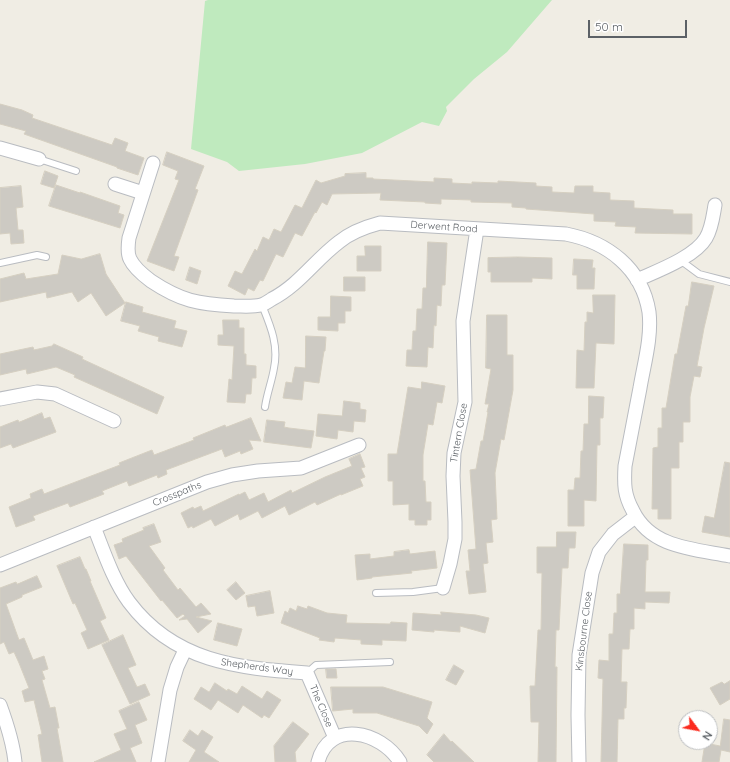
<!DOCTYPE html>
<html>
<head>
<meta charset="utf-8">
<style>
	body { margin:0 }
	#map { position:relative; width:730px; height:762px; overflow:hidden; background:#f0ede4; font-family:Quicksand,sans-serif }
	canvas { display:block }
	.north { position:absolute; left:678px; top:710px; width:40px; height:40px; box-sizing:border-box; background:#fff; border:1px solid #bec0c2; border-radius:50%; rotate:122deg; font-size:11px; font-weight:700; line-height:16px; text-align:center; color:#5c6166 }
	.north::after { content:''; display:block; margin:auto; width:14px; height:18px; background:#fb2a1e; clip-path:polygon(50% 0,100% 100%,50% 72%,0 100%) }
	.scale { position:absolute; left:588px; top:20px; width:99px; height:18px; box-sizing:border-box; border:2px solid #5c6166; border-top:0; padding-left:5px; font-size:12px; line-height:14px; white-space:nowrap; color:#5c6166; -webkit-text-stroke:3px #fff; paint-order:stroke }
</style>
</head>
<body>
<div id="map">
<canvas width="730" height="762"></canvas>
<div class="north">N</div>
<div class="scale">50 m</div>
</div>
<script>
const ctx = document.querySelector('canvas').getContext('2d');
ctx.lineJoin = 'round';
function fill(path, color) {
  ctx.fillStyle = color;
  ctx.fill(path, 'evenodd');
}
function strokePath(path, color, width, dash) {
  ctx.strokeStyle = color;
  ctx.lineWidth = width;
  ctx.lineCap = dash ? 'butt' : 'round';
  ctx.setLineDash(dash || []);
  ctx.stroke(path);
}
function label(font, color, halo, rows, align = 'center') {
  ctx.font = font + ' Quicksand,sans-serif';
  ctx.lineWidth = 3.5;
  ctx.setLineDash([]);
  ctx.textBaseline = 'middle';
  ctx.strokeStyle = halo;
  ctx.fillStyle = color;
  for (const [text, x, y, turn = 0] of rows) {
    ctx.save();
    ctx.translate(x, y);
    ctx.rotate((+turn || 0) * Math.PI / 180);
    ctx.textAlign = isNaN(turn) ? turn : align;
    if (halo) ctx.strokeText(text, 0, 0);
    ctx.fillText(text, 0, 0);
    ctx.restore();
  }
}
const green = new Path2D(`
	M 208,0 L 552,0 L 507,52 L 474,79 L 446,107 L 447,111 L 439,126 L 422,122 L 362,153 L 305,164 L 239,171 L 227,162 L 191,149 L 205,1 Z`);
const building = new Path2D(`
	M 0,104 L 22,110 L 33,115 L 32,118 L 112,145 L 115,138 L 128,143 L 125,151 L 144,158 L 138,175 L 117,168 L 117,167 L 24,134 L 26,131 L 0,124 Z
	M 167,152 L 204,166 L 195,189 L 198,190 L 174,256 L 179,257 L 174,271 L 147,261 L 179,180 L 175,179 L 178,171 L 163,165 Z
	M 45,171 L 58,176 L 54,188 L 41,184 Z
	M 366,173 L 366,178 L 373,178 L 373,179 L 434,182 L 434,178 L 452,179 L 452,183 L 472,184 L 472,182 L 498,183 L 498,181 L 536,183 L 536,186 L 552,187 L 552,192 L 574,193 L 575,186 L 593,186 L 593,192 L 610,193 L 610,200 L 634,201 L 634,208 L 673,210 L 673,214 L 692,214 L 692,234 L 635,233 L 636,227 L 615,226 L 616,222 L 594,221 L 594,214 L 526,209 L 526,208 L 512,207 L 512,203 L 471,202 L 471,200 L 441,199 L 441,204 L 425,203 L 425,202 L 380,200 L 381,193 L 332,194 L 327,205 L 322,202 L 316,213 L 315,212 L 302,236 L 295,233 L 283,257 L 276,254 L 263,281 L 260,280 L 254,291 L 248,288 L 245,295 L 228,286 L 235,271 L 242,274 L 255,249 L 257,251 L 263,237 L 269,240 L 274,229 L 281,232 L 295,205 L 302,208 L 316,180 L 321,183 L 345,176 L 345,174 Z
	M 56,185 L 80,193 L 80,192 L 120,206 L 118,213 L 124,215 L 120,228 L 49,206 Z
	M 21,186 L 23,207 L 16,208 L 18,230 L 23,230 L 24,243 L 11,244 L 10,233 L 0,234 L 0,188 Z
	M 428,242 L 447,243 L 445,285 L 442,285 L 441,306 L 437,305 L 436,326 L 434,325 L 433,348 L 428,347 L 427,367 L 406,366 L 407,350 L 412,350 L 413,331 L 416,331 L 417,309 L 422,309 L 423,288 L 426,288 Z
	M 365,246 L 381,246 L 381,271 L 357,271 L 357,256 L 365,256 Z
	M 100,254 L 106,274 L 125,303 L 106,316 L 91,293 L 78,302 L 72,292 L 47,298 L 46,292 L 0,302 L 0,279 L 24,273 L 26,279 L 58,274 L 62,255 L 81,259 Z
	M 518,257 L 552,258 L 552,279 L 532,278 L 532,282 L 491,282 L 491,272 L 488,272 L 488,258 Z
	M 574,259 L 593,260 L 592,268 L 595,268 L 594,289 L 577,289 L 577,275 L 573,275 Z
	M 190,267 L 201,271 L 197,284 L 186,280 Z
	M 344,277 L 365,277 L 365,291 L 344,291 Z
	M 692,282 L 714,286 L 704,328 L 697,366 L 702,367 L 700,377 L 694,376 L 690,397 L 690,422 L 683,422 L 683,442 L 679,442 L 679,468 L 671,468 L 671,519 L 658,519 L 658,509 L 652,509 L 653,448 L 658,447 L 658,428 L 662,428 L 662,408 L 666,408 L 675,354 L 677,354 L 686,306 L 688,306 Z
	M 593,295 L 615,295 L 614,344 L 596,343 L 594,388 L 576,388 L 577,350 L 584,351 L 585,322 L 587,322 L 587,312 L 593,313 Z
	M 331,296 L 351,297 L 351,311 L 345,311 L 345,323 L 338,323 L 338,331 L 318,330 L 318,317 L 330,317 Z
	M 126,302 L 143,307 L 142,312 L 176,321 L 174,328 L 187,331 L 182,347 L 158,341 L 159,337 L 138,331 L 140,326 L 121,321 Z
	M 487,315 L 507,315 L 507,355 L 513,355 L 513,390 L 504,440 L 501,439 L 495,473 L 497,519 L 491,520 L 493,542 L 486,543 L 488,563 L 483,564 L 486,592 L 469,594 L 466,571 L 470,571 L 468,550 L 476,549 L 470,470 L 476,469 L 481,441 L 483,441 L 488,412 L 487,412 L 489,404 L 485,404 L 491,369 L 486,368 Z
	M 223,320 L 239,320 L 239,328 L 244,328 L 244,354 L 246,354 L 246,365 L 256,366 L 256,378 L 252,378 L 251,394 L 246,394 L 245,403 L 227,402 L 229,379 L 232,380 L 234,346 L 218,345 L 218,335 L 223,335 Z
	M 306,336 L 326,337 L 325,351 L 324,351 L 319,383 L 304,381 L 302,400 L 283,398 L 286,382 L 292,383 L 295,367 L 305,368 Z
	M 54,344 L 83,357 L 82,359 L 164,397 L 157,414 L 74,377 L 75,375 L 56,367 L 27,374 L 26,369 L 0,375 L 0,354 L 33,347 L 34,350 L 52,346 Z
	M 422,382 L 445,386 L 442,403 L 437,402 L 433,425 L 428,424 L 423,455 L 423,481 L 425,481 L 426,502 L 431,502 L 431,520 L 427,520 L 427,525 L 415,525 L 415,520 L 409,520 L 409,504 L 393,505 L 393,481 L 388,481 L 388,454 L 397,454 L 408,387 L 421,389 Z
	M 589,396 L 604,397 L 603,418 L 600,418 L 600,445 L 597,445 L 596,501 L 584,500 L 584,526 L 568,526 L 568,490 L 574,490 L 575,478 L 580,478 L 581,451 L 583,451 L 584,424 L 588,424 Z
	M 344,401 L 360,403 L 360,409 L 366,410 L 365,422 L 354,421 L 353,432 L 338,430 L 337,439 L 316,436 L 318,414 L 342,416 Z
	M 42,413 L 44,419 L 50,417 L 56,432 L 13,448 L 11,444 L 0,448 L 0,427 L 18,420 L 19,422 Z
	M 251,418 L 261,441 L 249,440 L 253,449 L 241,454 L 240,451 L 225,457 L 222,449 L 166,470 L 167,474 L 158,478 L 157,475 L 129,486 L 127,481 L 102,491 L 104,494 L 70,507 L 68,503 L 33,516 L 35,520 L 16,527 L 9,507 L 31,498 L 30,494 L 42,489 L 44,494 L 120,465 L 119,463 L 152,450 L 154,455 L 194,440 L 193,438 L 225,425 L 226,427 Z
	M 267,420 L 285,422 L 284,427 L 289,428 L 314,431 L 311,448 L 264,442 Z
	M 360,454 L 365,467 L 361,468 L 365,477 L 360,479 L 363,486 L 341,495 L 341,494 L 317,505 L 315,502 L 289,515 L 285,506 L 262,518 L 258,511 L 240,520 L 238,514 L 215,526 L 211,519 L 193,528 L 192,526 L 188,528 L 181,513 L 193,507 L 194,509 L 201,506 L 203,511 L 239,494 L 239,495 L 245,492 L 249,500 L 264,493 L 268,502 L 291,490 L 292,493 L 325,477 L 352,466 L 349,459 Z
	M 725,462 L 730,463 L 730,537 L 702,532 L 705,516 L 714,518 Z
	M 154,524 L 161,542 L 149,546 L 165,568 L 163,570 L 178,590 L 180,588 L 196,607 L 201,603 L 211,614 L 196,617 L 212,621 L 198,633 L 187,619 L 179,620 L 185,616 L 183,614 L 177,618 L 162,600 L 161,601 L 126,556 L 119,559 L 114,545 L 123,542 L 122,539 L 144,530 L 143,528 Z
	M 557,532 L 576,532 L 575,548 L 569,548 L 568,568 L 562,568 L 559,630 L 556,630 L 555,667 L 557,667 L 556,762 L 538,762 L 539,722 L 531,722 L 530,686 L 535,686 L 538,630 L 541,630 L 542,573 L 537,573 L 537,547 L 556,547 Z
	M 624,544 L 648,545 L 648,560 L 646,560 L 645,592 L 670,592 L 669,603 L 645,602 L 645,609 L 634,608 L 634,629 L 630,629 L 629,649 L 622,649 L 621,682 L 627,682 L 626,708 L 624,708 L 624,719 L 618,719 L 617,762 L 601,762 L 603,679 L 598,678 L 599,660 L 609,661 L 609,634 L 613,634 L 614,613 L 617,613 L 617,594 L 620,594 Z
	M 409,550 L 410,554 L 435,551 L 437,568 L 411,571 L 412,573 L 372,577 L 372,578 L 357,580 L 355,555 L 370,554 L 370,559 L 394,556 L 394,552 Z
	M 80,557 L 85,569 L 86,569 L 91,581 L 90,581 L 106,618 L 100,621 L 109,640 L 88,649 L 81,633 L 87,630 L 75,603 L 73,604 L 57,566 Z
	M 37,576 L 42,587 L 22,595 L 22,597 L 6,604 L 19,640 L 24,638 L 33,660 L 44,656 L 48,669 L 42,671 L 45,679 L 42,680 L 50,708 L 55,707 L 59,728 L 57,728 L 63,762 L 42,762 L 38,735 L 42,734 L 34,700 L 25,702 L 22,691 L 29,688 L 19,663 L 14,652 L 9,654 L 4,642 L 0,644 L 0,588 L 16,582 L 17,584 Z
	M 236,582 L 245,593 L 236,600 L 227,590 Z
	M 270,591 L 274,613 L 257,616 L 255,606 L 248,607 L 246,596 Z
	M 298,606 L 307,609 L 308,606 L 327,613 L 347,615 L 346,623 L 390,624 L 391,622 L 407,623 L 406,641 L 382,640 L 382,645 L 361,644 L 361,640 L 335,638 L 334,642 L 319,640 L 320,638 L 281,623 L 285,611 L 288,613 L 290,608 L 296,611 Z
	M 441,612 L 476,615 L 489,618 L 485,633 L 460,626 L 460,632 L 434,630 L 434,632 L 412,630 L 413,613 L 441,615 Z
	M 218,623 L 242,629 L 237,646 L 214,640 Z
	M 123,635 L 136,665 L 128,668 L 137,687 L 145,684 L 150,695 L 130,704 L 102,645 Z
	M 454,665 L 464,671 L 456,685 L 446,680 Z
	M 326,669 L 336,669 L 337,678 L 327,678 Z
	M 730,681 L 730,699 L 720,705 L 710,688 L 722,682 L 724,684 Z
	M 215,683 L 227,691 L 228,689 L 237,694 L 242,686 L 262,699 L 267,691 L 281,700 L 269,718 L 264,715 L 262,718 L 243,705 L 238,713 L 218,700 L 211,710 L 194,699 L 201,687 L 209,692 Z
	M 331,687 L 383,687 L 432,702 L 427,718 L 433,724 L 427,734 L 419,726 L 377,713 L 353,713 L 353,709 L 333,711 Z
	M 139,702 L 147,720 L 135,725 L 142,743 L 130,748 L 136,762 L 94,762 L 121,750 L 114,734 L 127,729 L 119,711 Z
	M 724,719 L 730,720 L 730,752 L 721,750 L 719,762 L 702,762 L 705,743 L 720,746 Z
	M 293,722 L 309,734 L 295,752 L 296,762 L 275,762 L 274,746 Z
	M 190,730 L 198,736 L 202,730 L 213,737 L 204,752 L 219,762 L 189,762 L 196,750 L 183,741 Z
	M 444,734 L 451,742 L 452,741 L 474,762 L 434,762 L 427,755 Z`);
const service = new Path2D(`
	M 39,159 L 76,171
	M 680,260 L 699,274 L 730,282
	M 0,263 L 37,255 L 46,257
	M 262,305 C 270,325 279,345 274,368 C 272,381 267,393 265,407
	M 376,593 L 413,592 L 443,588
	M 307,673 L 316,665 L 390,662`);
const minor = new Path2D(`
	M 0,148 L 39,159
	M 153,163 L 129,238 C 128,245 127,253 130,259 C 134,268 143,275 151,281 C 181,301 198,304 234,306 C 243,306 253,307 261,305 C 265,304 269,301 272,299 C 299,285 315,260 339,242 C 351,232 365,227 380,223 L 566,234 C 607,242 642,268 649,312 C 652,337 644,364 640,388 C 635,414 630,440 625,466 C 624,484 624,495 633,511 C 651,548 694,549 730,556
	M 115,184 L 143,193
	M 637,280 C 657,271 695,257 706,238 C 712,228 713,216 715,205
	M 0,399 L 37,392 L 55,394 L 114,421
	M 94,527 C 104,552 113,580 129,602 C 174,662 237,668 307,673 L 335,738
	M 0,565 L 207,482 L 232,475 L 258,471 L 301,468 L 359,445
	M 443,588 L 450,564 L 455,539 L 455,522 L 453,476 L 454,453 L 465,402 L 463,321 L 477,229
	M 0,705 C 7,724 13,742 15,762
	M 158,762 L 170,690 L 177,667 L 185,650
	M 318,762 C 329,719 381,731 400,762
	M 579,762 L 578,715 L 579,655 L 592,573 L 599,552 L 613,534 L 635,517`);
const streetNames = [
	["Derwent Road",444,227,4],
	["Tintern Close",459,433,-80],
	["Crosspaths",177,494,-22],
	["Kinsbourne Close",584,631,-83],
	["Shepherds Way",257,667,8],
	["The Close",321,706,67]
];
fill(green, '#bfeabe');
fill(building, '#cdcac3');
strokePath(building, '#d5cfc1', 1);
strokePath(service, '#b9bcc1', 8);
strokePath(minor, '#b9bcc1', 15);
strokePath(service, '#fff', 6);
strokePath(minor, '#fff', 13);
label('10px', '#5c6166', '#fff', streetNames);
</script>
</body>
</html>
